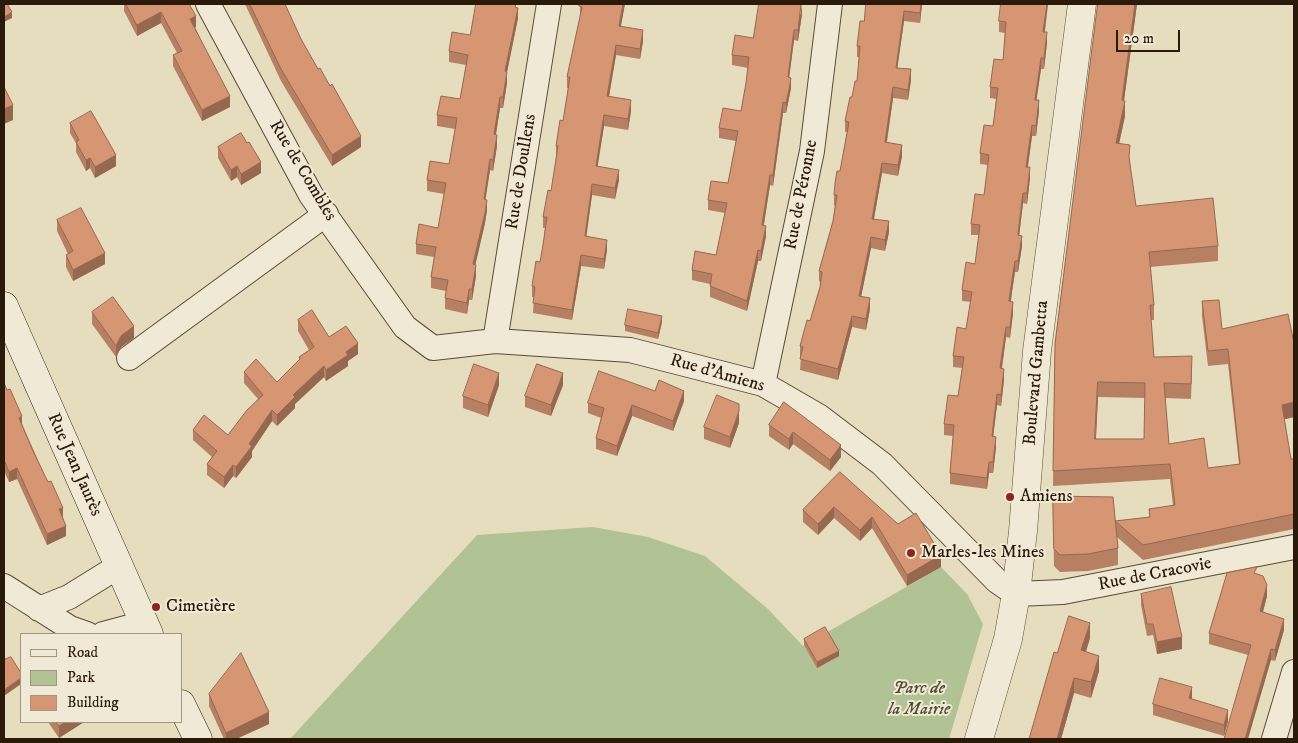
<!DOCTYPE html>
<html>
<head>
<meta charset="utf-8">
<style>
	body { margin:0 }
	#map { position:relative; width:1298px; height:743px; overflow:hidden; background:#e6ddbf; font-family:"IM FELL DW Pica",serif }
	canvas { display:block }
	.frame { position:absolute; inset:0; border:5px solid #2b190a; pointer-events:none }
	.legend { position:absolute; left:20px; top:633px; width:162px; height:90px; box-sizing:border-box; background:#efe9d5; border:1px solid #a19684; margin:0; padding:6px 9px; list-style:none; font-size:15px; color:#2b190a }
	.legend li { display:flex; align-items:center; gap:10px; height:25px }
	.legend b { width:25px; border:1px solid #a19684 }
	.scale { position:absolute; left:1116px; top:30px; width:64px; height:22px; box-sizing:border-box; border:2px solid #2b190a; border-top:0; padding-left:6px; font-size:15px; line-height:18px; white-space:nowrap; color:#2b190a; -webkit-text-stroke:4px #efe9d5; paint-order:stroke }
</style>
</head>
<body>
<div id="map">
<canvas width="1298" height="743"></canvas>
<div class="frame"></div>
<ul class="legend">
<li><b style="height:6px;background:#efe9d5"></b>Road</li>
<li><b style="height:14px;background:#b1c295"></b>Park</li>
<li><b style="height:14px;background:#d69573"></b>Building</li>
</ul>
<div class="scale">20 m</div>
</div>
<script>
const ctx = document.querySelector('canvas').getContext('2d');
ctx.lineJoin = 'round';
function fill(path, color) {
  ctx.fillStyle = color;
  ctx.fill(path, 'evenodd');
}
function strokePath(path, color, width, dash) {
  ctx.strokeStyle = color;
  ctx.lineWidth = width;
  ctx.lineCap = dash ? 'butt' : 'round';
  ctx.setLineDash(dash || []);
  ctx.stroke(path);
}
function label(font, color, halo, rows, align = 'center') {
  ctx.font = font + ' "IM FELL DW Pica",serif';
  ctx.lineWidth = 4;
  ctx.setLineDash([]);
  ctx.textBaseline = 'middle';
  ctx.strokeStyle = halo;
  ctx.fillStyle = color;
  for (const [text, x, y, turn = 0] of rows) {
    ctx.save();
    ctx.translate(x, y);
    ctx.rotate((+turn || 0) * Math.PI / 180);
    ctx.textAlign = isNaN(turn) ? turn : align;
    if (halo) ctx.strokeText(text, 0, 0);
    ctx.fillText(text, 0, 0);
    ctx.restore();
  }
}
const green = new Path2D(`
	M 593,527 L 648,537 L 705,556 L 768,609 L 803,646 L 941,567 L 967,594 L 983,624 L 949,739 L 290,739 L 477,535 Z`);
const minor = new Path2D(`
	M 208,4 L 311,195 L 405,327 L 433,348 L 495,341 L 630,350 L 763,384 L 820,417 L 882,464 L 997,581 L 1016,594 L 1063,592 L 1294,547
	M 495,341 L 549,4
	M 129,358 L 326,214
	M 763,384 L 812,151 L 830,4
	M 4,586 L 70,628 L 87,634
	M 39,609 L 69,597 L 119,566
	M 103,634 L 144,623
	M 1274,739 L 1294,672`);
const tertiary = new Path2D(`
	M 979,739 L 1008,639 L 1016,594 L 1023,531 L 1037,351 L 1082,4`);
const secondary = new Path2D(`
	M 4,306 L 149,634
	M 181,704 L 198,739`);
const wall = new Path2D(`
	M 124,4 L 189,4 L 196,27 L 195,27 L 230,107 L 202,121 L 173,66 L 173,55 L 177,53 L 161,23 L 137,36 L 124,11 Z
	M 245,4 L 285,4 L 301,39 L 361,147 L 332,166 L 281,81 Z
	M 580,4 L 625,4 L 620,26 L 643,41 L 640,59 L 616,55 L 609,97 L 631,111 L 628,130 L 604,126 L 597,166 L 619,180 L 615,199 L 592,195 L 586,236 L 607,250 L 604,269 L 581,266 L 572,320 L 533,313 L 534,297 L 532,297 L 532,286 L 540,262 L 543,245 L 545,228 L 543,228 L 543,217 L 551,191 L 557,157 L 556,157 L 556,146 L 563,121 L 569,88 L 567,88 L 567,77 L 580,17 Z
	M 922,4 L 920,23 L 904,21 L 897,68 L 911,80 L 908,100 L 893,98 L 887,142 L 902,156 L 898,176 L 882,173 L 874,219 L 889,232 L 885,251 L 871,248 L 861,296 L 870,309 L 866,330 L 852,327 L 838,380 L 800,370 L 801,357 L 800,357 L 800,346 L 810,321 L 820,287 L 820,282 L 819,281 L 819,271 L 833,221 L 835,206 L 834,205 L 834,195 L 840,171 L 847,132 L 845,132 L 845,121 L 857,81 L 859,57 L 857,57 L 857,46 L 864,21 Z
	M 1048,4 L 1045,32 L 1047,43 L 1044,69 L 1041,69 L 1036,100 L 1039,111 L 1036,136 L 1032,136 L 1028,167 L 1030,178 L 1027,204 L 1023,203 L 1019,235 L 1022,246 L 1018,272 L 1015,272 L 1012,291 L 1011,301 L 1013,313 L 1010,338 L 1006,337 L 1002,369 L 1004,380 L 1001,406 L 997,405 L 993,436 L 996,447 L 993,473 L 989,473 L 987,489 L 950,484 L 950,473 L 953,436 L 944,435 L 944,424 L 958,396 L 962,368 L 953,367 L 953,356 L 966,329 L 971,302 L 962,301 L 962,290 L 975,264 L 979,235 L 971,235 L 971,224 L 984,195 L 988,165 L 980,164 L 980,153 L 993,126 L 996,99 L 990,98 L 990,87 L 1003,60 L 1005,33 L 999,32 L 999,21 Z
	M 1098,4 L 1137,4 L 1124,101 L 1125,116 L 1119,143 L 1130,159 L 1129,163 L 1136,206 L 1218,246 L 1218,261 L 1150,267 L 1154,305 L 1154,320 L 1151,320 L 1154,357 L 1192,371 L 1191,399 L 1165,398 L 1169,444 L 1208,468 L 1239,464 L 1228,364 L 1208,366 L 1202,316 L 1202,301 L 1222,329 L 1294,343 L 1294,417 L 1284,419 L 1291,459 L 1294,459 L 1294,529 L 1143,560 L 1117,537 L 1118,548 L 1118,565 L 1088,571 L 1060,572 L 1054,566 L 1053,496 L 1115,521 L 1149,517 L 1149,509 L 1173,506 L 1170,479 L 1053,486 L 1055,344 ZM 1098,397 L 1145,398 L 1144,439 L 1096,439 Z
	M 518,8 L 518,18 L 507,72 L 507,83 L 503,108 L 500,108 L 496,135 L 497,146 L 493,171 L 490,170 L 485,199 L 487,210 L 485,223 L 475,265 L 476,276 L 472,300 L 469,300 L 467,314 L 445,309 L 445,298 L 446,291 L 431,288 L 431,277 L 434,257 L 416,254 L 416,244 L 438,228 L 444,194 L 427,191 L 427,180 L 449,164 L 455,129 L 437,126 L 437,115 L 460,99 L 466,65 L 449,62 L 449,51 L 470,35 Z
	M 802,14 L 798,41 L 794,40 L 789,77 L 791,88 L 786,113 L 783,113 L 773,186 L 770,185 L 764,225 L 766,236 L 761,261 L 758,261 L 747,311 L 710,297 L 710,284 L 692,280 L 692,270 L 716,255 L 725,213 L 708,210 L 708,200 L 728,183 L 736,141 L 719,138 L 719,128 L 741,111 L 746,83 L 748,68 L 732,65 L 732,55 L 753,38 Z
	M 70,123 L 116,166 L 95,178 L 90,168 L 86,171 L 76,152 L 76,143 L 70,133 Z
	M 247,143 L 261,173 L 241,185 L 237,177 L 231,181 L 218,158 L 218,147 Z
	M 57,220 L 105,264 L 73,281 L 66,267 L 66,255 L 68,254 L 57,231 Z
	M 92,312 L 134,338 L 121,347 L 116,357 L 92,324 Z
	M 298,320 L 329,337 L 358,354 L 348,361 L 348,366 L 326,381 L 324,377 L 295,404 L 295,408 L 277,426 L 272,421 L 252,451 L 252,457 L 236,478 L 233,476 L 224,488 L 207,475 L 207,464 L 212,457 L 193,440 L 193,430 L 228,435 L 258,399 L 244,383 L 244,372 L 277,382 L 299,360 L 299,357 L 309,350 L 298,331 Z
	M 662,322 L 658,339 L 625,331 L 625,325 Z
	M 4,383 L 63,517 L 66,536 L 47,545 L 17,479 L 9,482 L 4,471 Z
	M 499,385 L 488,417 L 463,408 L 463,396 Z
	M 563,385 L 551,416 L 525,407 L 525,396 Z
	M 655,391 L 684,401 L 673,431 L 632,416 L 617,456 L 596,449 L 596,438 L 601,418 L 588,413 L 588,403 Z
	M 784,402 L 841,457 L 830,471 L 793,444 L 789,450 L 769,436 L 769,425 Z
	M 739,423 L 730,448 L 704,439 L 704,427 Z
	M 840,472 L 941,567 L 907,586 L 872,528 L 860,541 L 834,518 L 818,535 L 803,522 L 803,510 Z
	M 1257,574 L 1267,596 L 1263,612 L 1284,630 L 1275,661 L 1248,655 L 1209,644 L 1209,633 Z
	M 1141,594 L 1182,649 L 1157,654 L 1153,635 L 1147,636 L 1141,605 Z
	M 1090,638 L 1086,652 L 1099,671 L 1091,698 L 1074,693 L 1061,739 L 1029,739 L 1057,653 Z
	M 804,639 L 839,656 L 817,668 L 804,645 Z
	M 209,694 L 269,724 L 236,739 L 224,739 L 209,706 Z
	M 1192,698 L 1192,699 L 1228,721 L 1224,736 L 1153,715 L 1153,704 Z
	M 48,722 L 84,722 L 59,738 Z`);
const shadedWall = new Path2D(`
	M 623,4 L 625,4 L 619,37 L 619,26 Z
	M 802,4 L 802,14 L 798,41 L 798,30 Z
	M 921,4 L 922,4 L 920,23 L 920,13 Z
	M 1047,4 L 1048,4 L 1043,42 L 1043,32 Z
	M 1135,4 L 1137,4 L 1122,115 L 1122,100 Z
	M 518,8 L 518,18 L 505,82 L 505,71 Z
	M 904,11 L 904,21 L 896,78 L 896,68 Z
	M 12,12 L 12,18 L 4,22 L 4,17 Z
	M 161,12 L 161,23 L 137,36 L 137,25 Z
	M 196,16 L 196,27 L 190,30 L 190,19 Z
	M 643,30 L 643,41 L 640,59 L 640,49 Z
	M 794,30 L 794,40 L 788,87 L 788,77 Z
	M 1047,32 L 1047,43 L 1044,69 L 1044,58 Z
	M 616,45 L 616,55 L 607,107 L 607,96 Z
	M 1041,58 L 1041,69 L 1035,111 L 1035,100 Z
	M 911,69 L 911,80 L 908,100 L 908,90 Z
	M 507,72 L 507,83 L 503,108 L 503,97 Z
	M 791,78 L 791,88 L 786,113 L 786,103 Z
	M 893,87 L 893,98 L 885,153 L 885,142 Z
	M 230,96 L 230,107 L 202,121 L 202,110 Z
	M 500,97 L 500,108 L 494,145 L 494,134 Z
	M 631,100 L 631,111 L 628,130 L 628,119 Z
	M 1039,100 L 1039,111 L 1036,136 L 1036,126 Z
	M 1125,101 L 1125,116 L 1116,158 L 1116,143 Z
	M 783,102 L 783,113 L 773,186 L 773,175 Z
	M 13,105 L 13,120 L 4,124 L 4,109 Z
	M 604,115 L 604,126 L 596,177 L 596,166 Z
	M 1032,125 L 1032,136 L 1026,178 L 1026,167 Z
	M 497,135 L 497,146 L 493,171 L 493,160 Z
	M 361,136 L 361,147 L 332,166 L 332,155 Z
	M 902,145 L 902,156 L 898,176 L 898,165 Z
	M 116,155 L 116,166 L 95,178 L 95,167 Z
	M 90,158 L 90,168 L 86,171 L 86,160 Z
	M 490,159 L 490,170 L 484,210 L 484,199 Z
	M 261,162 L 261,173 L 241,185 L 241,174 Z
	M 882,163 L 882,173 L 872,229 L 872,219 Z
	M 237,166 L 237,177 L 231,181 L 231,170 Z
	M 1030,167 L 1030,178 L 1027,204 L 1027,193 Z
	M 619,170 L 619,180 L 615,199 L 615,188 Z
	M 770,175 L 770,185 L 762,235 L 762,225 Z
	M 592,184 L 592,195 L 585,247 L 585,236 Z
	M 1023,193 L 1023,203 L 1018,246 L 1018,235 Z
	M 487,200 L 487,210 L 485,223 L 473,275 L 473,264 Z
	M 889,221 L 889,232 L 885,251 L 885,240 Z
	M 766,226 L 766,236 L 761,261 L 761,251 Z
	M 1022,236 L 1022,246 L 1018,272 L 1018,261 Z
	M 871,237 L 871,248 L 859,307 L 859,296 Z
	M 607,240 L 607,250 L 604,269 L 604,259 Z
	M 758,250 L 758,261 L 747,311 L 747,301 Z
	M 105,253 L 105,264 L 73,281 L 73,270 Z
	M 581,255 L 581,266 L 572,320 L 572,310 Z
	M 1015,261 L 1015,272 L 1009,312 L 1009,301 Z
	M 476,265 L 476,276 L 472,300 L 472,289 Z
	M 469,289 L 469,300 L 467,314 L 467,303 Z
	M 870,298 L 870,309 L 866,330 L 866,319 Z
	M 1013,302 L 1013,313 L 1010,338 L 1010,327 Z
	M 662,316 L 662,322 L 658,339 L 658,333 Z
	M 852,316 L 852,327 L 838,380 L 838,369 Z
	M 134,326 L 134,338 L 121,347 L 116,357 L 116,346 L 121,336 Z
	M 1006,327 L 1006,337 L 1000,379 L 1000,368 Z
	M 358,343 L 358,354 L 348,361 L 348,366 L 326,381 L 326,370 L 346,352 Z
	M 324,366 L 324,377 L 295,404 L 295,408 L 277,426 L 277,415 L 293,395 Z
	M 1004,369 L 1004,380 L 1001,406 L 1001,395 Z
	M 499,373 L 499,385 L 488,417 L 488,405 Z
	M 563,373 L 563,385 L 551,416 L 551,405 Z
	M 1098,382 L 1098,397 L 1095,454 L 1095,439 Z
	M 684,391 L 684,401 L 673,431 L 673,421 Z
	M 997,394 L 997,405 L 992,447 L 992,436 Z
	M 1294,402 L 1294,417 L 1282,420 L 1282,405 Z
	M 632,405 L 632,416 L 617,456 L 617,446 Z
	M 272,410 L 272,421 L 252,451 L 252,457 L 236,478 L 236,467 L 249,444 Z
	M 739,411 L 739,423 L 730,448 L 730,437 Z
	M 22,416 L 22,427 L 19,418 Z
	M 793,432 L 793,444 L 789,450 L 789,439 Z
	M 996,437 L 996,447 L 993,473 L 993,462 Z
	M 841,445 L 841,457 L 830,471 L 830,460 Z
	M 989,462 L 989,473 L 987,489 L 987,478 Z
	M 233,465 L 233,476 L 224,488 L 224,477 Z
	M 17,468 L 17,479 L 9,482 L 9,472 Z
	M 834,507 L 834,518 L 818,535 L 818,524 Z
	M 63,508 L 63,518 L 59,509 Z
	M 872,517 L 872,528 L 860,541 L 860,530 Z
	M 66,526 L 66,536 L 47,545 L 47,534 Z
	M 941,555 L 941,567 L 907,586 L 907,575 Z
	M 1267,585 L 1267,596 L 1260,622 L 1260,611 Z
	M 1284,619 L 1284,630 L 1275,661 L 1275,650 Z
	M 1090,623 L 1090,638 L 1081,666 L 1081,650 Z
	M 1182,637 L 1182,649 L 1157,654 L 1157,642 Z
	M 1271,649 L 1271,660 L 1248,739 L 1245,739 Z
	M 839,651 L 839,656 L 817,668 L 817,662 Z
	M 1099,656 L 1099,671 L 1091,698 L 1091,682 Z
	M 21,678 L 21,684 L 4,696 L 4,690 Z
	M 1074,678 L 1074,693 L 1061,739 L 1057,739 Z
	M 1192,687 L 1192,698 L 1189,709 L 1189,698 Z
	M 1228,710 L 1228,721 L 1224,736 L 1224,725 Z
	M 269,712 L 269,724 L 236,739 L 226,739 L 226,733 Z
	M 66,722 L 84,722 L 59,738 L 59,726 Z`);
const building = new Path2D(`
	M 4,4 L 7,4 L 12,12 L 4,17 Z
	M 126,4 L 189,4 L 196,16 L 190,19 L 230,96 L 202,110 L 173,55 L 182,51 L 161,12 L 137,25 Z
	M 250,4 L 285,4 L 301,39 L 318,69 L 320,68 L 330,86 L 332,84 L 361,136 L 332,155 L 281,69 Z
	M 476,4 L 516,4 L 515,7 L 518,8 L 505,71 L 507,72 L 503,97 L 500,97 L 494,134 L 497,135 L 493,160 L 490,159 L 484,199 L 487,200 L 485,213 L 473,264 L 476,265 L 472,289 L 469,289 L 467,303 L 445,298 L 448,280 L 431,277 L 436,247 L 416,244 L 419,224 L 438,228 L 446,183 L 427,180 L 430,161 L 449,164 L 457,118 L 437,115 L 441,96 L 460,99 L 468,55 L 449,51 L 452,32 L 470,35 Z
	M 580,4 L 623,4 L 619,26 L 643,30 L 640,49 L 616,45 L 607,96 L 631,100 L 628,119 L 604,115 L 596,166 L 619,170 L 615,188 L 592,184 L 585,236 L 607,240 L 604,259 L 581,255 L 572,310 L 533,303 L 535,287 L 532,286 L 536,261 L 540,262 L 543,245 L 547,217 L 543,217 L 548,190 L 551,191 L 558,146 L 556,146 L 560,120 L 563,121 L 570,77 L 567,77 L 582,7 L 579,6 Z
	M 759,4 L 801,4 L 798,30 L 794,30 L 788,77 L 791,78 L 789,90 L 786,103 L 783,102 L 773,175 L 770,175 L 762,225 L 766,226 L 761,251 L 758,250 L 747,301 L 710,286 L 712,274 L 692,270 L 695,251 L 716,255 L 727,203 L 708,200 L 711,181 L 728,183 L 738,131 L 719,128 L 723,108 L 741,111 L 746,83 L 749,57 L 732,55 L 735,35 L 753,38 Z
	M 866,4 L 921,4 L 920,13 L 904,11 L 896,68 L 911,69 L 908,90 L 893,87 L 885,142 L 902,145 L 898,165 L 882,163 L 872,219 L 889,221 L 885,240 L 871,237 L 859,296 L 870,298 L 866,319 L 852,316 L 838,369 L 800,359 L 803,347 L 800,346 L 807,320 L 810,321 L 820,287 L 822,272 L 819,271 L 833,221 L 837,195 L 834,195 L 835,183 L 837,171 L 840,171 L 849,122 L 845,121 L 850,97 L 852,97 L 855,81 L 857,81 L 860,46 L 857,46 L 860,21 L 864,21 Z
	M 1001,4 L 1047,4 L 1043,32 L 1047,32 L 1044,58 L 1041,58 L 1035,100 L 1039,100 L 1036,126 L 1032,125 L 1026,167 L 1030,167 L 1027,193 L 1023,193 L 1021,208 L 1018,235 L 1022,236 L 1018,261 L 1015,261 L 1012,280 L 1009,301 L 1013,302 L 1010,327 L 1006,327 L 1000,368 L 1004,369 L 1001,395 L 997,394 L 992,436 L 996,437 L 993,462 L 989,462 L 987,478 L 950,473 L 954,425 L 944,424 L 948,395 L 958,396 L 964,357 L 953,356 L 957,327 L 966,329 L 972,292 L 962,290 L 966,262 L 975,264 L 980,225 L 971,224 L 975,194 L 984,195 L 989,155 L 980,153 L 984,125 L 993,126 L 998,88 L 990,87 L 994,59 L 1003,60 L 1006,22 L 999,21 Z
	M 1098,4 L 1135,4 L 1122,100 L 1125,101 L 1116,143 L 1130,145 L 1129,157 L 1136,206 L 1213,198 L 1218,246 L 1149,252 L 1154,305 L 1150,305 L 1154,357 L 1192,356 L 1191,384 L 1164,383 L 1169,444 L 1204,438 L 1208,468 L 1240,464 L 1228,349 L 1208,351 L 1202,301 L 1219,300 L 1222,329 L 1288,314 L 1294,343 L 1294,402 L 1282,405 L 1291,459 L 1294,459 L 1294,514 L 1143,545 L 1115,521 L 1150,517 L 1149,509 L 1175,505 L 1170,464 L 1053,471 L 1055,344 ZM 1098,382 L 1145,383 L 1144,439 L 1095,439 Z
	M 4,87 L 13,105 L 4,109 Z
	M 91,111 L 116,155 L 95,167 L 90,158 L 86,160 L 76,142 L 79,140 L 70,123 Z
	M 241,133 L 247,143 L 249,142 L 261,162 L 241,174 L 237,166 L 231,170 L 218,147 Z
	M 81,208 L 105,253 L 73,270 L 66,255 L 73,251 L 57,220 Z
	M 113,297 L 134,326 L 121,336 L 116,346 L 92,312 Z
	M 628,309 L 662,316 L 658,333 L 625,325 Z
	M 312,310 L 329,337 L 346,326 L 358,343 L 346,352 L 348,355 L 326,370 L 324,366 L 293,395 L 295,397 L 277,415 L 272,410 L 249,444 L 252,446 L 236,467 L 233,465 L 224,477 L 207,464 L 217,451 L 193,430 L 204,415 L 228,435 L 247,410 L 263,395 L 244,372 L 256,359 L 277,382 L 300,359 L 299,357 L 314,347 L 298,320 Z
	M 474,364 L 499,373 L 488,405 L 463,396 Z
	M 537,364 L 563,373 L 551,405 L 525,396 Z
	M 599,371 L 655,391 L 659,380 L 684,391 L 673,421 L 632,405 L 617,446 L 596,438 L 604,408 L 588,403 Z
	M 4,383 L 7,390 L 10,389 L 22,416 L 19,418 L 33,451 L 48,482 L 51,481 L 63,508 L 59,509 L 66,526 L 47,534 L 17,468 L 9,472 L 4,460 Z
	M 717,395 L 739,404 L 739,411 L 730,437 L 704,427 Z
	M 784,402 L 841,445 L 830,460 L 793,432 L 789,439 L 769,425 Z
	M 840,472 L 898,524 L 916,513 L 941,555 L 907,575 L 872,517 L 860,530 L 834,507 L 818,524 L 803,510 Z
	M 1053,496 L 1113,497 L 1118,548 L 1088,554 L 1060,555 L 1054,549 Z
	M 1257,567 L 1254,573 L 1263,576 L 1267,585 L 1260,611 L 1284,619 L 1275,650 L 1271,649 L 1245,739 L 1224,739 L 1251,645 L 1209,633 L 1227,573 Z
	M 1171,587 L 1182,637 L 1157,642 L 1153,624 L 1147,624 L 1141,594 Z
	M 1069,616 L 1090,623 L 1081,650 L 1099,656 L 1091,682 L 1074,678 L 1057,739 L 1029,739 L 1054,652 L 1057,653 Z
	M 825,627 L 839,651 L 817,662 L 804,639 Z
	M 241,653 L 269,712 L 226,733 L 209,694 Z
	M 11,657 L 21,673 L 21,678 L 4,690 L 4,660 Z
	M 1160,678 L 1192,687 L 1189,698 L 1228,710 L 1224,725 L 1153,704 Z
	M 56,722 L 66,722 L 59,726 Z`);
const markers = [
	[1010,497,5,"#8f2418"],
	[911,553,5,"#8f2418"],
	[156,607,5,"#8f2418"]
];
const streetNames = [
	["Rue de Combles",302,171,59],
	["Rue de Doullens",522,172,-81],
	["Rue de Péronne",802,195,-79],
	["Boulevard Gambetta",1037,373,-85],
	["Rue d'Amiens",717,374,16],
	["Rue Jean Jaurès",74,465,66],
	["Rue de Cracovie",1155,575,-11]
];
const poiNames = [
	["Amiens",1020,497],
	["Marles-les Mines",921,553],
	["Cimetière",166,607]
];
const parkNames = [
	["Parc de",919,689],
	["la Mairie",919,710]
];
fill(green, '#b1c295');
strokePath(minor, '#5a4a37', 26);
strokePath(tertiary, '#5a4a37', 29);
strokePath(secondary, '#2b190a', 29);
strokePath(minor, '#efe9d5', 24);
strokePath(tertiary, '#efe9d5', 28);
strokePath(secondary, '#efe9d5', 28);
fill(wall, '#b88063');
fill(shadedWall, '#966850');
fill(building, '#d69573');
strokePath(building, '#966850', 1);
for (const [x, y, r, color] of markers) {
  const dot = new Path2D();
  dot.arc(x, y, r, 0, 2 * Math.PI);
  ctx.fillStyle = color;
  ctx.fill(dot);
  strokePath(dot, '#efe9d5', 2);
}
label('18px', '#2b190a', '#efe9d5', streetNames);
label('18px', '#2b190a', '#efe9d5', poiNames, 'left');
label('italic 18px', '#534c34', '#efe9d5', parkNames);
</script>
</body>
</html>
